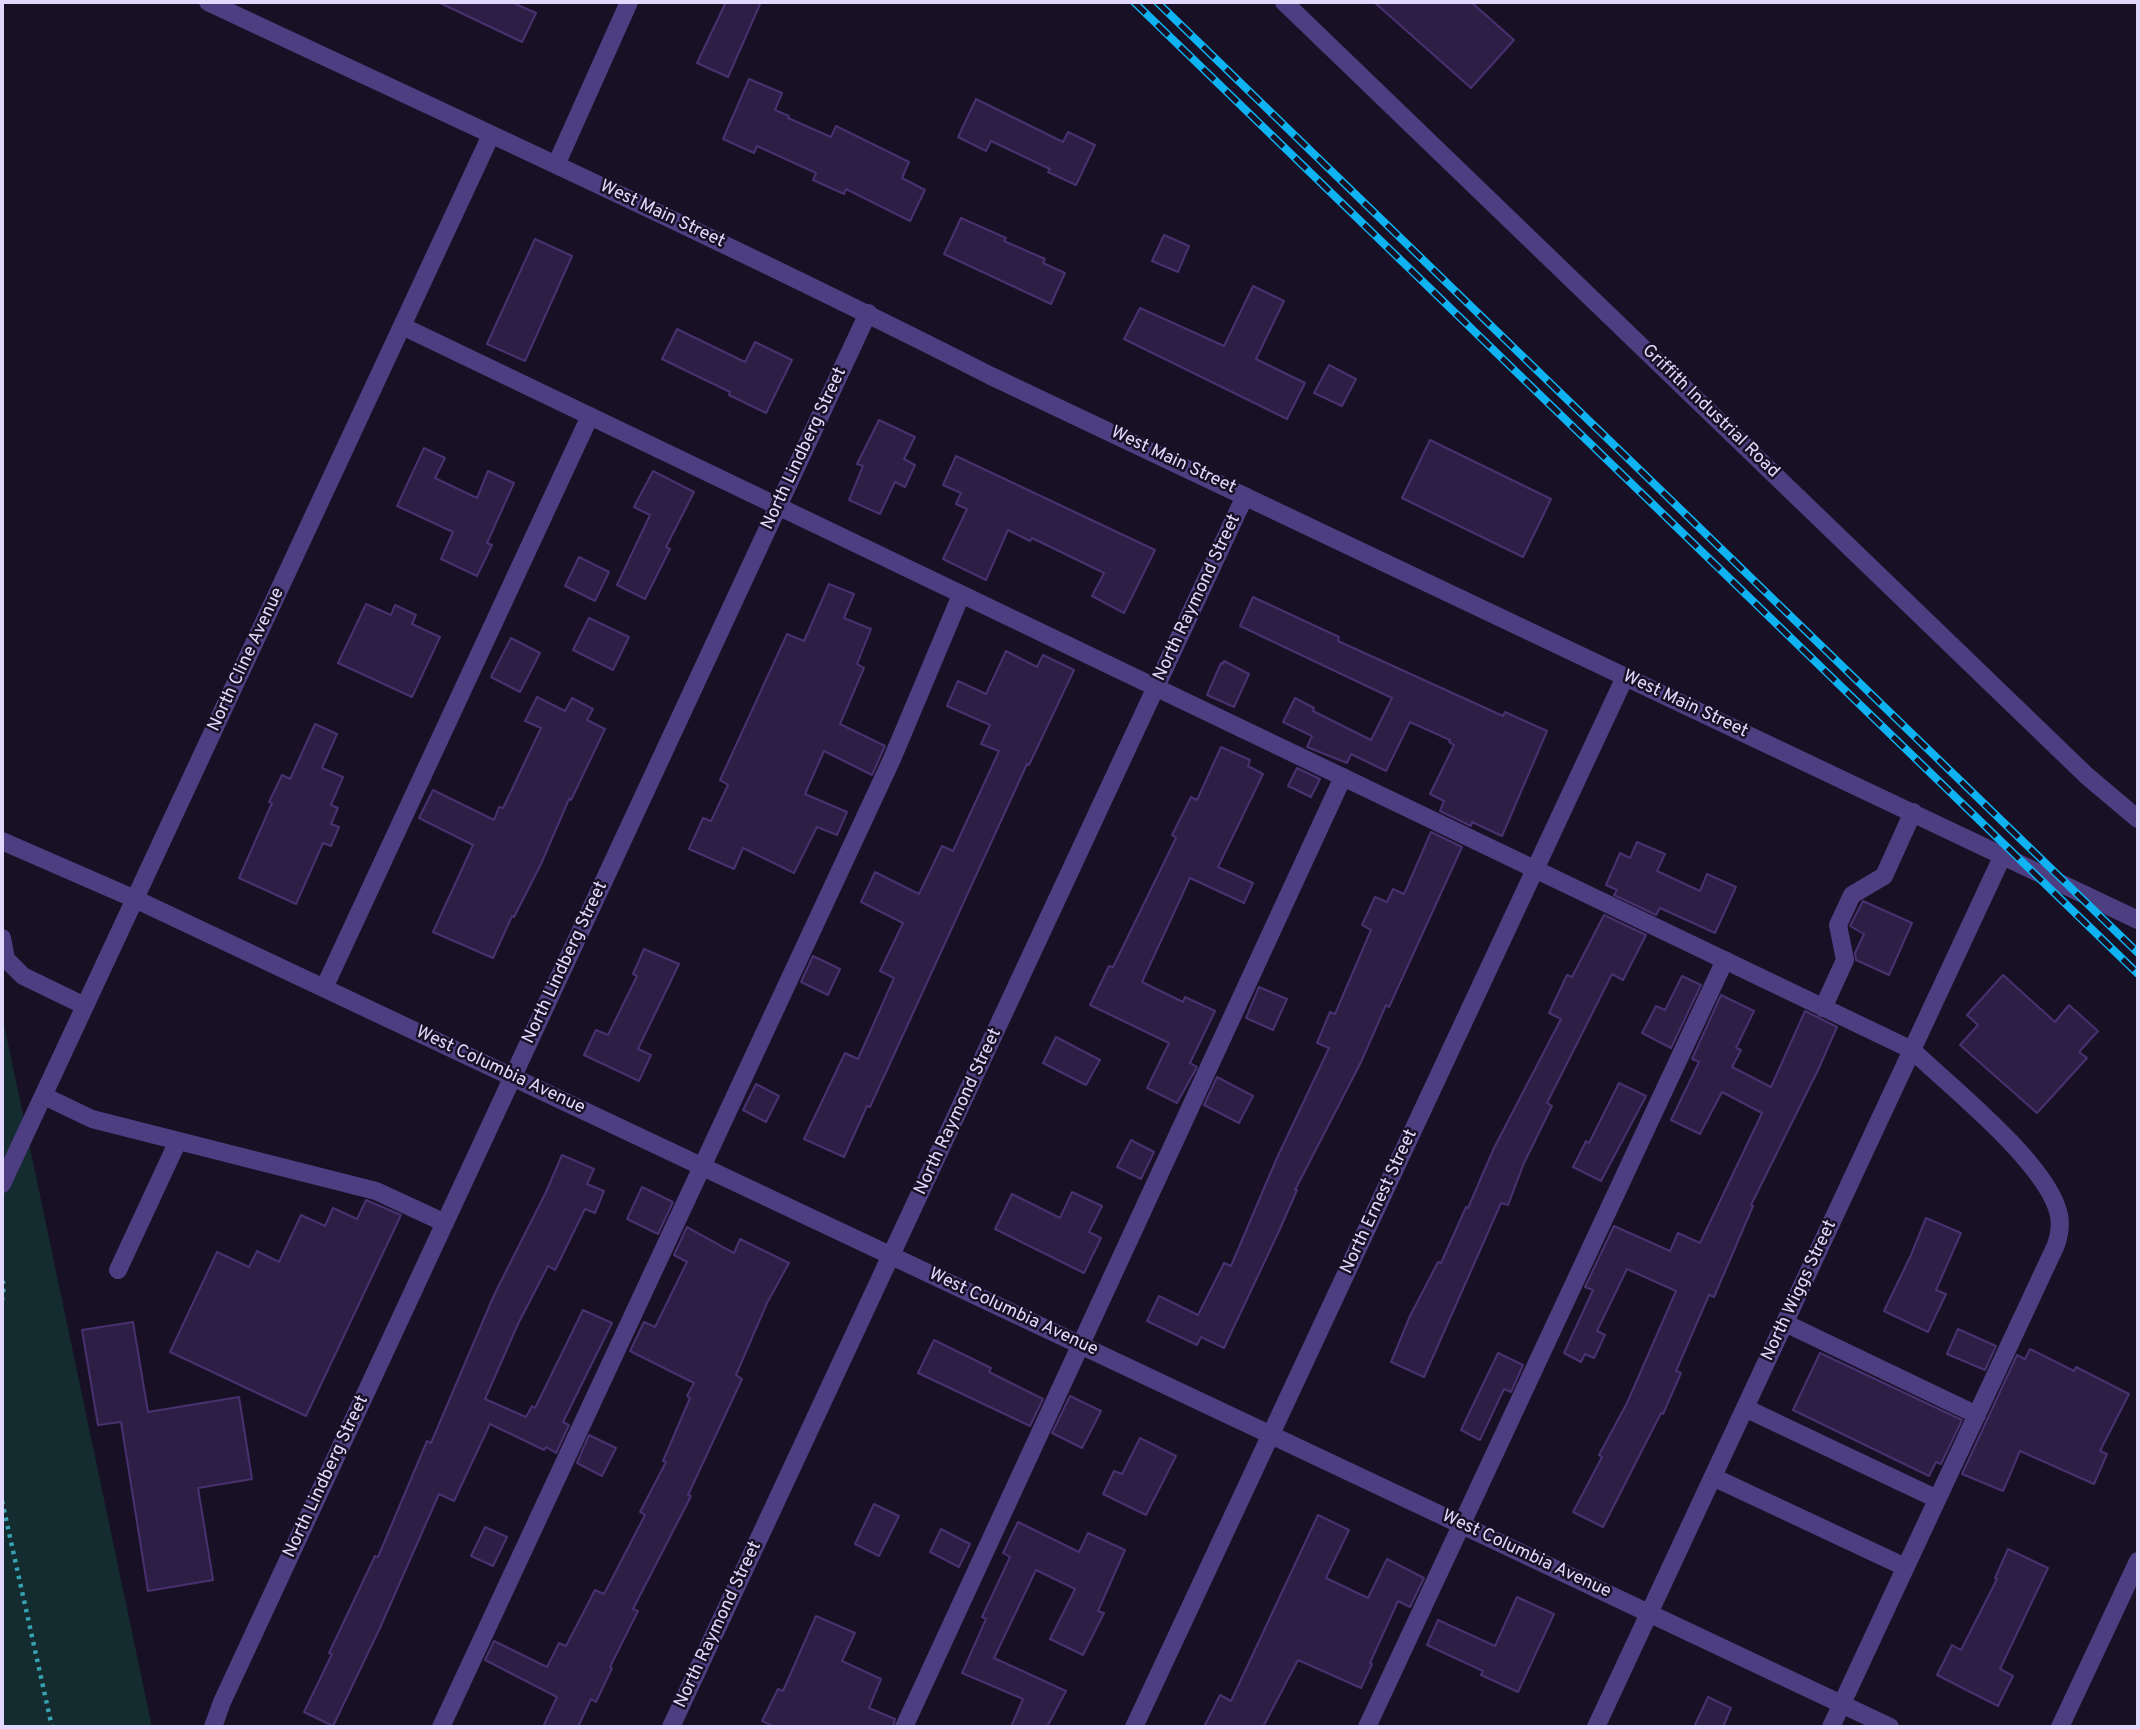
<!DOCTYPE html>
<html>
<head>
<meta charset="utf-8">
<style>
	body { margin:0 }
	#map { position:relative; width:2140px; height:1729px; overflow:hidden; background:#181126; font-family:Overpass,sans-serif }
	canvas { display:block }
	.frame { position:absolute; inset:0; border:4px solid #e2d8fd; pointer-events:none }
</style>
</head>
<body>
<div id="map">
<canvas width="2140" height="1729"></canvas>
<div class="frame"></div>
</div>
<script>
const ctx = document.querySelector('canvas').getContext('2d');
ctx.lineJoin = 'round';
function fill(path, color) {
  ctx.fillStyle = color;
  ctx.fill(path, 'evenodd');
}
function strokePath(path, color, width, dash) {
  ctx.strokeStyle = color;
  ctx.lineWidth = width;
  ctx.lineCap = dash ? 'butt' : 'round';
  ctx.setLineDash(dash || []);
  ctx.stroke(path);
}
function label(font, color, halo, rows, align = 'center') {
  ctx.font = font + ' Overpass,sans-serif';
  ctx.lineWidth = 5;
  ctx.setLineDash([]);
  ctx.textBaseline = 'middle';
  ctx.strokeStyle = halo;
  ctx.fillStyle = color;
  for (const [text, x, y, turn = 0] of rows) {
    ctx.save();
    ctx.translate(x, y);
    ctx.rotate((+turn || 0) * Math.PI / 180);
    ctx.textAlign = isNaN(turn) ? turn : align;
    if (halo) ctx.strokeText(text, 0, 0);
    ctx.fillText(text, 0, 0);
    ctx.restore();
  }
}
const green = new Path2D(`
	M 2,1015 L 152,1727 L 2,1727 Z`);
const building = new Path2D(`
	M 438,2 L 511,2 L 536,13 L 522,42 Z
	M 726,2 L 761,2 L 728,77 L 697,63 Z
	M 1374,2 L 1471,2 L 1514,40 L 1471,88 Z
	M 749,79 L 782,93 L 775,110 L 789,116 L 788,118 L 831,137 L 836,126 L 909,162 L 902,178 L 925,190 L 910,221 L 846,189 L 844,194 L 813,180 L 816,173 L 757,146 L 754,153 L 723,139 Z
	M 976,99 L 1063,142 L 1068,132 L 1095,145 L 1076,185 L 1048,172 L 1050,169 L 991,141 L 986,151 L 958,137 Z
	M 961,218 L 1006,238 L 1004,241 L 1045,259 L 1043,263 L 1065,273 L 1051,304 L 944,254 Z
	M 1164,235 L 1189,246 L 1178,272 L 1152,261 Z
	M 535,239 L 572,256 L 525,361 L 487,344 Z
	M 1253,286 L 1284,301 L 1256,359 L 1305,383 L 1287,419 L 1124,339 L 1140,308 L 1224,346 Z
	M 677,329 L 745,362 L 755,342 L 792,360 L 766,413 L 729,395 L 730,392 L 662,359 Z
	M 1329,365 L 1356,379 L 1342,406 L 1314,393 Z
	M 879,420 L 915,437 L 904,459 L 915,465 L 905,487 L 895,482 L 880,514 L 849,500 L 863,466 L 857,464 Z
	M 1430,440 L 1551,499 L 1523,557 L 1402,498 Z
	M 424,448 L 445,458 L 435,478 L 477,498 L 488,471 L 514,483 L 487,543 L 492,545 L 477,576 L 441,559 L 453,532 L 397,506 Z
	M 956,456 L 1155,550 L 1124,613 L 1092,596 L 1104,573 L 1032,538 L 1030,541 L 1008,530 L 986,580 L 943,559 L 967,509 L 956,504 L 961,493 L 943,485 Z
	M 653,471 L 694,492 L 666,547 L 670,549 L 645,599 L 617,585 L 650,515 L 634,507 Z
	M 579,557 L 609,572 L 595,601 L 565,586 Z
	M 829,584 L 854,594 L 844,618 L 871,629 L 857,664 L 864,668 L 840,724 L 885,746 L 872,775 L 824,751 L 805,794 L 847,812 L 837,835 L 817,827 L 794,873 L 743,848 L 734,869 L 689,849 L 703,818 L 711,821 L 728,785 L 720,780 L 787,634 L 804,641 Z
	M 1253,597 L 1339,637 L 1338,641 L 1503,716 L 1505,712 L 1547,731 L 1502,836 L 1472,822 L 1471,826 L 1440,811 L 1444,801 L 1430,794 L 1454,745 L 1449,742 L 1450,740 L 1410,722 L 1386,771 L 1351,754 L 1347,763 L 1307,747 L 1312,736 L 1283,722 L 1295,698 L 1314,708 L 1313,711 L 1371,740 L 1392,698 L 1240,626 Z
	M 366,604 L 391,615 L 395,605 L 416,615 L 412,624 L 440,637 L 412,697 L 338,663 Z
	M 589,618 L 629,637 L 613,670 L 573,650 Z
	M 511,638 L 540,653 L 520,692 L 491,677 Z
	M 1006,651 L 1037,667 L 1043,655 L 1074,670 L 1029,765 L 1027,764 L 870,1107 L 867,1106 L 844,1157 L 804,1139 L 845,1053 L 858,1059 L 894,978 L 880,971 L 903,923 L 861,902 L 875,872 L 919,894 L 942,846 L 953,851 L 999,751 L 981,744 L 990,725 L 947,706 L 958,681 L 986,694 Z
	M 1224,661 L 1249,674 L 1234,707 L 1207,695 L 1221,663 L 1223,664 Z
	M 537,697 L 565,711 L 572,698 L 593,709 L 587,720 L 605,729 L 571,800 L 569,799 L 541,864 L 514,917 L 512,916 L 493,958 L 433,932 L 473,845 L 419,818 L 433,790 L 494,820 L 499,807 L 503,808 L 541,728 L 525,721 Z
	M 315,724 L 337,734 L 322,768 L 343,777 L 331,805 L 338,808 L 331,824 L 339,827 L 331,846 L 323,843 L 296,904 L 239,878 L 272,803 L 269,802 L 282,775 L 290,779 Z
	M 1221,747 L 1250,760 L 1248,766 L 1263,774 L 1218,867 L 1253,883 L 1244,903 L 1190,878 L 1142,982 L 1183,1002 L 1185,997 L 1215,1011 L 1190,1063 L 1197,1067 L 1177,1103 L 1147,1088 L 1169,1043 L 1090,1005 L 1109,966 L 1113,967 L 1176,838 L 1172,835 L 1191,797 L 1197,800 Z
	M 1297,768 L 1320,779 L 1311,797 L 1288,786 Z
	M 1431,832 L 1462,847 L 1389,1007 L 1386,1005 L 1361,1062 L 1295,1190 L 1297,1190 L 1279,1231 L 1224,1348 L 1201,1337 L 1197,1345 L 1147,1321 L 1159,1296 L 1198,1315 L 1224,1263 L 1231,1266 L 1276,1160 L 1329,1048 L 1317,1043 L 1330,1012 L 1335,1014 L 1371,930 L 1362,925 L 1375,897 L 1387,902 L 1393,889 L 1404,894 Z
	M 1637,842 L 1665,854 L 1657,871 L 1700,891 L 1707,874 L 1736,887 L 1715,933 L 1660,908 L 1656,915 L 1614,895 L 1617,890 L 1606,885 L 1620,853 L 1630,858 Z
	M 1863,901 L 1912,923 L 1889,975 L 1856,960 L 1855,953 L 1864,934 L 1850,926 Z
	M 1604,915 L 1646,935 L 1623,980 L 1612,974 L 1547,1103 L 1552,1106 L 1524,1163 L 1508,1205 L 1501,1203 L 1424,1377 L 1391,1362 L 1410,1316 L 1438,1262 L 1441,1263 L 1466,1207 L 1468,1208 L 1494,1148 L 1561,1019 L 1549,1013 L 1567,975 L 1572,977 Z
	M 644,949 L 679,964 L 638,1049 L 651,1055 L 639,1081 L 584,1055 L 596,1030 L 608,1035 L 637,976 L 633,974 Z
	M 813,956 L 840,969 L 828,995 L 801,982 Z
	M 2003,975 L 2055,1022 L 2069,1005 L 2098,1031 L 2079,1052 L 2087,1058 L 2037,1113 L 1960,1045 L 1978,1025 L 1967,1015 Z
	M 1682,976 L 1701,985 L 1671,1048 L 1642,1033 L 1656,1006 L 1665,1010 Z
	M 1259,987 L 1287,999 L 1273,1030 L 1246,1018 Z
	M 1721,995 L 1754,1011 L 1736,1048 L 1741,1050 L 1732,1067 L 1771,1087 L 1805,1011 L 1837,1027 L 1818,1070 L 1751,1205 L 1753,1206 L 1714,1297 L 1709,1295 L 1676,1371 L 1681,1373 L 1663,1414 L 1661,1413 L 1603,1527 L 1573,1512 L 1602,1457 L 1599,1455 L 1627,1403 L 1676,1291 L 1627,1269 L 1597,1331 L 1605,1335 L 1594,1358 L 1585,1354 L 1581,1362 L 1564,1353 L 1593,1290 L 1585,1287 L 1614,1226 L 1670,1251 L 1678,1233 L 1700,1243 L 1762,1113 L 1722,1092 L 1700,1134 L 1671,1120 L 1699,1062 L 1692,1059 Z
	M 1056,1037 L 1100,1060 L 1086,1085 L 1043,1063 Z
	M 1217,1077 L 1253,1096 L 1239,1123 L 1204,1105 Z
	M 1619,1083 L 1646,1096 L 1601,1181 L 1573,1167 L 1586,1141 L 1589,1143 Z
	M 756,1084 L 779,1096 L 766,1122 L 743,1110 Z
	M 1131,1140 L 1154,1152 L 1141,1179 L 1117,1167 Z
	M 562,1155 L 594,1169 L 587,1184 L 604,1191 L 595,1213 L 585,1209 L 555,1270 L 548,1266 L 518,1324 L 485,1399 L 526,1417 L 532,1406 L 535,1408 L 583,1310 L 612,1323 L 563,1422 L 569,1425 L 556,1453 L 546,1447 L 544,1450 L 490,1424 L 454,1501 L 439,1494 L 379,1630 L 333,1726 L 304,1712 L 332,1654 L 329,1653 L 375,1556 L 378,1557 L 427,1441 L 431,1443 L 494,1295 L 546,1192 Z
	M 642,1187 L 673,1202 L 658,1234 L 627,1219 Z
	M 1072,1192 L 1102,1206 L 1089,1232 L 1101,1238 L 1084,1273 L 995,1229 L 1012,1194 L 1060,1218 Z
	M 366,1200 L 401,1215 L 306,1416 L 170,1352 L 217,1252 L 249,1267 L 257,1251 L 279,1262 L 301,1215 L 325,1226 L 333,1208 L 357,1219 Z
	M 1926,1218 L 1961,1233 L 1936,1290 L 1946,1294 L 1928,1332 L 1884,1311 L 1911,1255 Z
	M 687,1227 L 734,1253 L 740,1239 L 789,1263 L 767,1303 L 736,1375 L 742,1379 L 688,1495 L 691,1496 L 633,1609 L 638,1611 L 610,1667 L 612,1668 L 596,1702 L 591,1699 L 578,1727 L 543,1727 L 557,1697 L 485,1660 L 494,1641 L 547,1667 L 559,1643 L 566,1646 L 595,1590 L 604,1594 L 645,1515 L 640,1512 L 666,1462 L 663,1461 L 690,1398 L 687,1396 L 694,1383 L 630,1351 L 644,1322 L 655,1327 L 687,1262 L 674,1255 Z
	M 133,1322 L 148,1412 L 239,1397 L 252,1479 L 198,1488 L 213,1580 L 148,1591 L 121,1422 L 98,1425 L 82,1330 Z
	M 1958,1329 L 1996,1346 L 1985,1370 L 1947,1354 Z
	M 934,1340 L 991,1368 L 989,1372 L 1043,1399 L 1030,1426 L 918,1373 Z
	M 2030,1349 L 2074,1371 L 2076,1367 L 2129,1394 L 2100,1451 L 2107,1454 L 2094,1484 L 2020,1451 L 2003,1491 L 1962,1474 L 2017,1355 L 2025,1359 Z
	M 1498,1353 L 1523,1365 L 1511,1392 L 1504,1389 L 1480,1440 L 1461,1430 Z
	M 1820,1353 L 1962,1420 L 1941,1464 L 1936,1462 L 1929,1476 L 1793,1410 Z
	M 1070,1396 L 1101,1411 L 1082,1448 L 1052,1433 Z
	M 589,1435 L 616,1448 L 602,1476 L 577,1463 Z
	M 1140,1438 L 1176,1456 L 1146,1515 L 1103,1494 L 1114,1471 L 1122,1474 Z
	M 874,1504 L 899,1516 L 879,1556 L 855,1544 Z
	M 1318,1515 L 1349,1530 L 1326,1578 L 1368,1598 L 1387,1559 L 1424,1578 L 1410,1607 L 1398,1601 L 1370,1663 L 1372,1664 L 1361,1688 L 1298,1660 L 1263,1727 L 1204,1727 L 1220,1695 L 1231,1701 Z
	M 1018,1522 L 1079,1552 L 1088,1533 L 1125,1550 L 1098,1611 L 1104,1613 L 1083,1655 L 1050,1639 L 1075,1589 L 1036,1570 L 994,1658 L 1066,1691 L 1047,1727 L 1011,1727 L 1023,1699 L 962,1673 L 986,1619 L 982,1617 L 1010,1557 L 1003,1553 Z
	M 485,1527 L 507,1537 L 493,1566 L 471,1556 Z
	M 941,1529 L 970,1544 L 959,1567 L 930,1552 Z
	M 2008,1549 L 2048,1568 L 2000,1669 L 2013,1676 L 1998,1706 L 1937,1675 L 1952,1645 L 1961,1650 L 1997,1579 L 1995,1578 Z
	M 1517,1597 L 1554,1614 L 1518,1692 L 1481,1675 L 1483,1671 L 1427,1645 L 1438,1620 L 1495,1646 Z
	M 816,1616 L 855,1633 L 842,1661 L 881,1679 L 869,1708 L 895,1719 L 893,1727 L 775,1727 L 762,1721 L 778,1689 L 783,1691 Z
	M 1708,1697 L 1731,1708 L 1723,1727 L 1694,1727 Z`);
const path = new Path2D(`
	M 2,1281 L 4,1284 L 2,1301
	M 2,1501 L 52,1727`);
const minor = new Path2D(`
	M 208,2 C 470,125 733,245 991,376 L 2138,920
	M 1284,2 L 2087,776 L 2138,819
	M 556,165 L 629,2
	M 402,326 L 1912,1050 C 1952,1088 2040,1158 2057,1208 C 2062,1221 2060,1233 2056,1245 L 1831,1727
	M 2,841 L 135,899 L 1890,1727
	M 2,938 L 6,959 L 23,976 L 85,1006
	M 324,988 L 590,416
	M 1823,1008 L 1845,960 L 1838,925 L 1852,895 L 1884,876 L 1913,812
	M 44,1096 L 92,1119 L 376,1191 L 445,1223
	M 2,1184 L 491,135
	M 118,1270 L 178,1141
	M 1785,1323 L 1977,1415
	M 1745,1408 L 1937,1499
	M 1713,1477 L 1905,1567
	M 213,1727 L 222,1702 L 868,313
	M 441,1727 L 892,759 L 961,595
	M 671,1727 L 1245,496
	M 904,1727 L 1343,777
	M 1134,1727 L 1625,677
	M 1367,1727 L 1725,960
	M 1596,1727 L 2003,855
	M 2060,1727 L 2138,1561`);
const rail = new Path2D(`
	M 1134,2 L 2138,974
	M 1157,2 L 2138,953`);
const streetNames = [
	["West Main Street",662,215,25],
	["Griffith Industrial Road",1710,412,44],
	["North Lindberg Street",805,449,-65],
	["West Main Street",1173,461,25],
	["North Raymond Street",1198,598,-65],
	["North Cline Avenue",247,660,-65],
	["West Main Street",1685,705,25],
	["North Lindberg Street",566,963,-65],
	["West Columbia Avenue",500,1071,25],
	["North Raymond Street",959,1112,-65],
	["North Ernest Street",1380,1202,-65],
	["North Wiggs Street",1800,1291,-65],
	["West Columbia Avenue",1013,1313,25],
	["North Lindberg Street",327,1477,-65],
	["West Columbia Avenue",1526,1555,25],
	["North Raymond Street",719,1625,-65]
];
fill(green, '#142b2f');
fill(building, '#2d1e46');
strokePath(building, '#493170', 2);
strokePath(path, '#37a3b2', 4.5, [3.5, 5]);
strokePath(minor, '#4d3e82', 18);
strokePath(rail, '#0fb3f1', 8);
strokePath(rail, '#181126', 5, [16]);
label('18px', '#e2d8fd', '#181126', streetNames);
</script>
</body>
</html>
